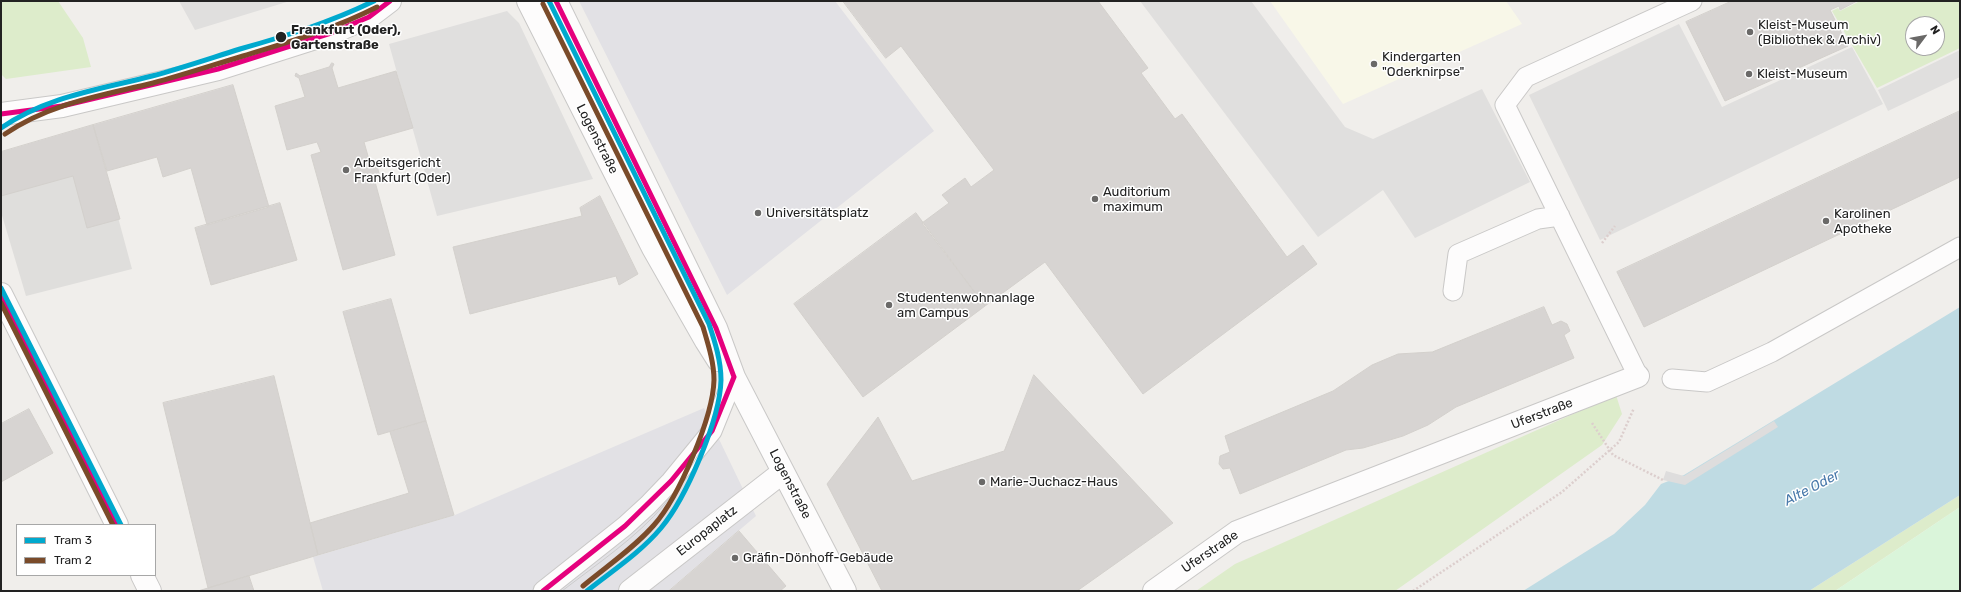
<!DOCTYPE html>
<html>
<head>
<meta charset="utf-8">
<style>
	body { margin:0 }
	#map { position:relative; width:1961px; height:592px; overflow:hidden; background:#f0eeeb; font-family:Rubik,sans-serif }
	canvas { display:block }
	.frame { position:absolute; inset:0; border:2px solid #222; pointer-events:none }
	.legend { position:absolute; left:16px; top:524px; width:140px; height:52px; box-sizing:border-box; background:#fff; border:1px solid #a7a7a7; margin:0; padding:5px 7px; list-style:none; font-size:12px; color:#222 }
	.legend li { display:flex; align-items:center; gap:8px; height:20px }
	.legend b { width:20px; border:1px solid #a7a7a7 }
	.north { position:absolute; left:1905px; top:16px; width:40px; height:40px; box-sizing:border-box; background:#fff; border:1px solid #a7a7a7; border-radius:50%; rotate:58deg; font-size:11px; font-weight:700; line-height:16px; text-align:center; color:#222 }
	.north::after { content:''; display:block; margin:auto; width:14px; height:18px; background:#6a6968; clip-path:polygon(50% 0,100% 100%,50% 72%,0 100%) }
</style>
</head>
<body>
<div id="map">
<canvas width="1961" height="592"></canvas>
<div class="frame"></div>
<ul class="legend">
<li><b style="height:5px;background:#00a9ce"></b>Tram 3</li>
<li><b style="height:5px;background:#7a4b2a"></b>Tram 2</li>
</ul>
<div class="north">N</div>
</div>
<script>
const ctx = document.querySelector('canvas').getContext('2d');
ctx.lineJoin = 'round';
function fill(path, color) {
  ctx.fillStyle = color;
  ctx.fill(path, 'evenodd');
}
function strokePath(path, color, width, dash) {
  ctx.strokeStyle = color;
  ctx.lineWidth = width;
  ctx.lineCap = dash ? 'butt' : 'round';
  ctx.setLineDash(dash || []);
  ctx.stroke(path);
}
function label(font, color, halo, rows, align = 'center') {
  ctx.font = font + ' Rubik,sans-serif';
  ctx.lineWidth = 3;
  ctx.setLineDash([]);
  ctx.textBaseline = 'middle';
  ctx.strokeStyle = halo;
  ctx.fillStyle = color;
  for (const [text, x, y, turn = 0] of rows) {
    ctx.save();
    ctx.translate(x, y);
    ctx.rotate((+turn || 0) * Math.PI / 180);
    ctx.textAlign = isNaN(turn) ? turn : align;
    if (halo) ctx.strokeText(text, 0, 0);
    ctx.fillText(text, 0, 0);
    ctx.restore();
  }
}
const residential = new Path2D(`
	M 93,125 L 132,269 L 26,296 L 1,212 L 1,152 Z`);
const education = new Path2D(`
	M 1270,1 L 1506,1 L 1522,24 L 1343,104 Z`);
const grass = new Path2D(`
	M 1,1 L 58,1 L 83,38 L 91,67 L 6,79 L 1,74 Z
	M 1860,1 L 1960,1 L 1960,48 L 1877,88 L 1832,11 L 1838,8 L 1840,11 ZM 1913,24 L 1937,24 L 1937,48 L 1913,48 Z
	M 1616,395 L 1622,414 L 1602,445 L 1395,591 L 1196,591 L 1235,564 Z
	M 1960,495 L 1960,507 L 1835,591 L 1809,591 Z`);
const park = new Path2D(`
	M 1960,507 L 1960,591 L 1835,591 Z`);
const parking = new Path2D(`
	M 179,1 L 290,1 L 195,30 Z
	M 1140,1 L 1251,1 L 1345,127 L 1373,139 L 1482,89 L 1530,182 L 1415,238 L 1383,190 L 1318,237 Z
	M 507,11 L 519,23 L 593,179 L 437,216 L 389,44 Z
	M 1679,24 L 1722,107 L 1852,47 L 1883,104 L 1600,240 L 1529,95 Z
	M 1960,50 L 1960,77 L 1888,111 L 1878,90 Z`);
const plaza = new Path2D(`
	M 579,1 L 835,1 L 934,131 L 727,295 Z
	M 704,408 L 756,516 L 668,591 L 323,591 L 313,557 L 455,515 Z`);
const water = new Path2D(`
	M 1960,307 L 1960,495 L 1809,591 L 1523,591 L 1614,534 L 1645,505 L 1661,484 L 1684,475 Z`);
const pier = new Path2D(`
	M 1774,421 L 1778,427 L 1685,485 L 1663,480 L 1666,471 L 1684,476 Z`);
const building = new Path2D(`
	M 843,1 L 1098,1 L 1148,68 L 1141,73 L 1175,119 L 1182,114 L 1287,257 L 1303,245 L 1317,264 L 1143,394 L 1045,262 L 985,306 L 922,223 L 949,203 L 942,195 L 965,178 L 971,187 L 994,170 L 901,46 L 886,58 Z
	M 1732,1 L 1857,1 L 1840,10 L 1839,6 L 1830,10 L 1848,46 L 1725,101 L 1686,22 Z
	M 332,63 L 334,64 L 332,68 L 338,88 L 396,71 L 413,128 L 364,142 L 370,163 L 376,162 L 380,177 L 374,178 L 395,255 L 343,270 L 311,155 L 321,152 L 317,142 L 287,150 L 275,106 L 305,97 L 299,78 L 295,76 L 296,73 L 300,76 L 329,67 Z
	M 233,85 L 269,207 L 207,225 L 191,168 L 163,177 L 157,157 L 107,171 L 93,125 Z
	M 1960,111 L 1960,177 L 1644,327 L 1617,272 Z
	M 93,125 L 120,219 L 87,228 L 73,176 L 1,196 L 1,152 Z
	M 600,196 L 638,274 L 619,285 L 616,276 L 470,314 L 453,247 L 582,216 L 580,208 Z
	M 280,203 L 297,260 L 211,285 L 195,228 Z
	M 916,213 L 985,306 L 863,397 L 794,304 Z
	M 391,299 L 426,421 L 378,435 L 343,312 Z
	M 1544,307 L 1552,325 L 1561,321 L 1567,324 L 1570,331 L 1564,335 L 1574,358 L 1456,407 L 1428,425 L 1403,436 L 1363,448 L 1346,450 L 1240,494 L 1230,468 L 1223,469 L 1219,464 L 1220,456 L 1230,452 L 1225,436 L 1333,391 L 1372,365 L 1398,354 L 1432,352 Z
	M 1034,375 L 1173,523 L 1077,591 L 882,591 L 827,484 L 878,417 L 912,481 L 1004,451 Z
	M 274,376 L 318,555 L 208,588 L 163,403 Z
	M 29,409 L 53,453 L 1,482 L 1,424 Z
	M 426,421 L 454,515 L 318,555 L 310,523 L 409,493 L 390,432 Z
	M 739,531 L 786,586 L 780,591 L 669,591 Z
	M 249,576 L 254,591 L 198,591 L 208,588 Z`);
const path = new Path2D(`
	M 1602,243 L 1615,226
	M 1592,423 L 1613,455 L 1663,480
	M 1413,591 L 1562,492 L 1619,442 L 1634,408`);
const lane = new Path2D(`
	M 1453,291 L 1458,254 L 1538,219 L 1560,216
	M 1638,376 L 1505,105 L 1526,77 L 1692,1
	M 1672,379 L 1707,382 L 1772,352 L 1960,247
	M 543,591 L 625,526 L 648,505 L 671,481 L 712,431 L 734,377`);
const street = new Path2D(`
	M 528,1 L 653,248 L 706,341 L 718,360
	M 556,1 L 716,328 L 734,377 L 845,591
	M 1,114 L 62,106 L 218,69 L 331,33 L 369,17 L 390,1
	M 1,294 L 117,525
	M 142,575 L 150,591
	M 630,591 L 783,472
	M 1154,591 L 1237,532 L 1638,376`);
const tram = new Path2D(`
	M 562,591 C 597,564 636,538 665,504 C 679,487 690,469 701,450`);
const bus1 = new Path2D(`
	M 556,1 L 716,328 L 734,377
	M 1,114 L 62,106 L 218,69 L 331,33 L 369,17 L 390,1
	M 1,294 L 117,525
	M 543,591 L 625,526 L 671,481 L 712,431 L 734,377`);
const tram1 = new Path2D(`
	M 549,1 L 709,324 C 715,342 721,361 721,380 C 720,420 686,498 661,528 C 640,553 612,571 587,591
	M 1,128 C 48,96 98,90 152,76 C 182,68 211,58 240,49 C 286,36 331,22 374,1
	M 1,288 L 121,525`);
const tram2 = new Path2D(`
	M 543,4 L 703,327 C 708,344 714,362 714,380 C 713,417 679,497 654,525 C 634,548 607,566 583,586
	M 5,134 C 51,103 100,96 153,83 C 183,75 213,65 243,56 C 289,42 334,29 377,7
	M 1,303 L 113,525`);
const markers = [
	[1750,32,4,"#6a6968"],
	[281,37,6,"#222"],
	[1374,64,4,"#6a6968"],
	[1749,74,4,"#6a6968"],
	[346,170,4,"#6a6968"],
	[1095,199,4,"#6a6968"],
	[758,213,4,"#6a6968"],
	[1826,221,4,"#6a6968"],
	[889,305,4,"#6a6968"],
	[982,482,4,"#6a6968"],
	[735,558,4,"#6a6968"]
];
const poiNames = [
	["Kleist-Museum",1758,25],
	["(Bibliothek & Archiv)",1758,40],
	["Kindergarten",1382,57],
	["\"Oderknirpse\"",1382,72],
	["Kleist-Museum",1757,74],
	["Arbeitsgericht",354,163],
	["Frankfurt (Oder)",354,178],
	["Auditorium",1103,192],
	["maximum",1103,207],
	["Universitätsplatz",766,213],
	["Karolinen",1834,214],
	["Apotheke",1834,229],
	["Studentenwohnanlage",897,298],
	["am Campus",897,313],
	["Marie-Juchacz-Haus",990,482],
	["Gräfin-Dönhoff-Gebäude",743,558]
];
const stopNames = [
	["Frankfurt (Oder),",291,30],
	["Gartenstraße",291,45]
];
const streetNames = [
	["Logenstraße",597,139,63],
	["Uferstraße",1542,414,-21],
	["Logenstraße",790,484,63],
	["Europaplatz",707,531,-38],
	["Uferstraße",1210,552,-34]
];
const waterNames = [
	["Alte Oder",1812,488,-28]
];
fill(residential, '#dfdedc');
fill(education, '#f8f7e8');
fill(grass, '#ddeccb');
fill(park, '#daf5da');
fill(parking, '#e0dfde');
fill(plaza, '#e2e1e5');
fill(water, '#bfdbe3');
fill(pier, '#dedddd');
fill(building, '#d7d4d2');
strokePath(building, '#d3d0cc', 1);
strokePath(lane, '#c9c8c7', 21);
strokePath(street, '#c9c8c7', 24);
strokePath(path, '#dccecd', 2.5, [2, 2]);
strokePath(lane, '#fdfcfc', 19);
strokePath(street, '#fdfcfc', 22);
strokePath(tram, '#ccc', 1);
strokePath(bus1, '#e5007d', 5);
strokePath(tram1, '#00a9ce', 5);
strokePath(tram2, '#7a4b2a', 5);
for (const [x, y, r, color] of markers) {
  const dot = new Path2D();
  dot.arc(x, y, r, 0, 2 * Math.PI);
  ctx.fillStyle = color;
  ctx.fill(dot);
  strokePath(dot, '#fff', 1.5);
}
label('13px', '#222', '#fff', poiNames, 'left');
label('bold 13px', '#222', '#fff', stopNames, 'left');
label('13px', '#222', '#fff', streetNames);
label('italic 14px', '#4a7aab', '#fff', waterNames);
</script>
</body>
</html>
